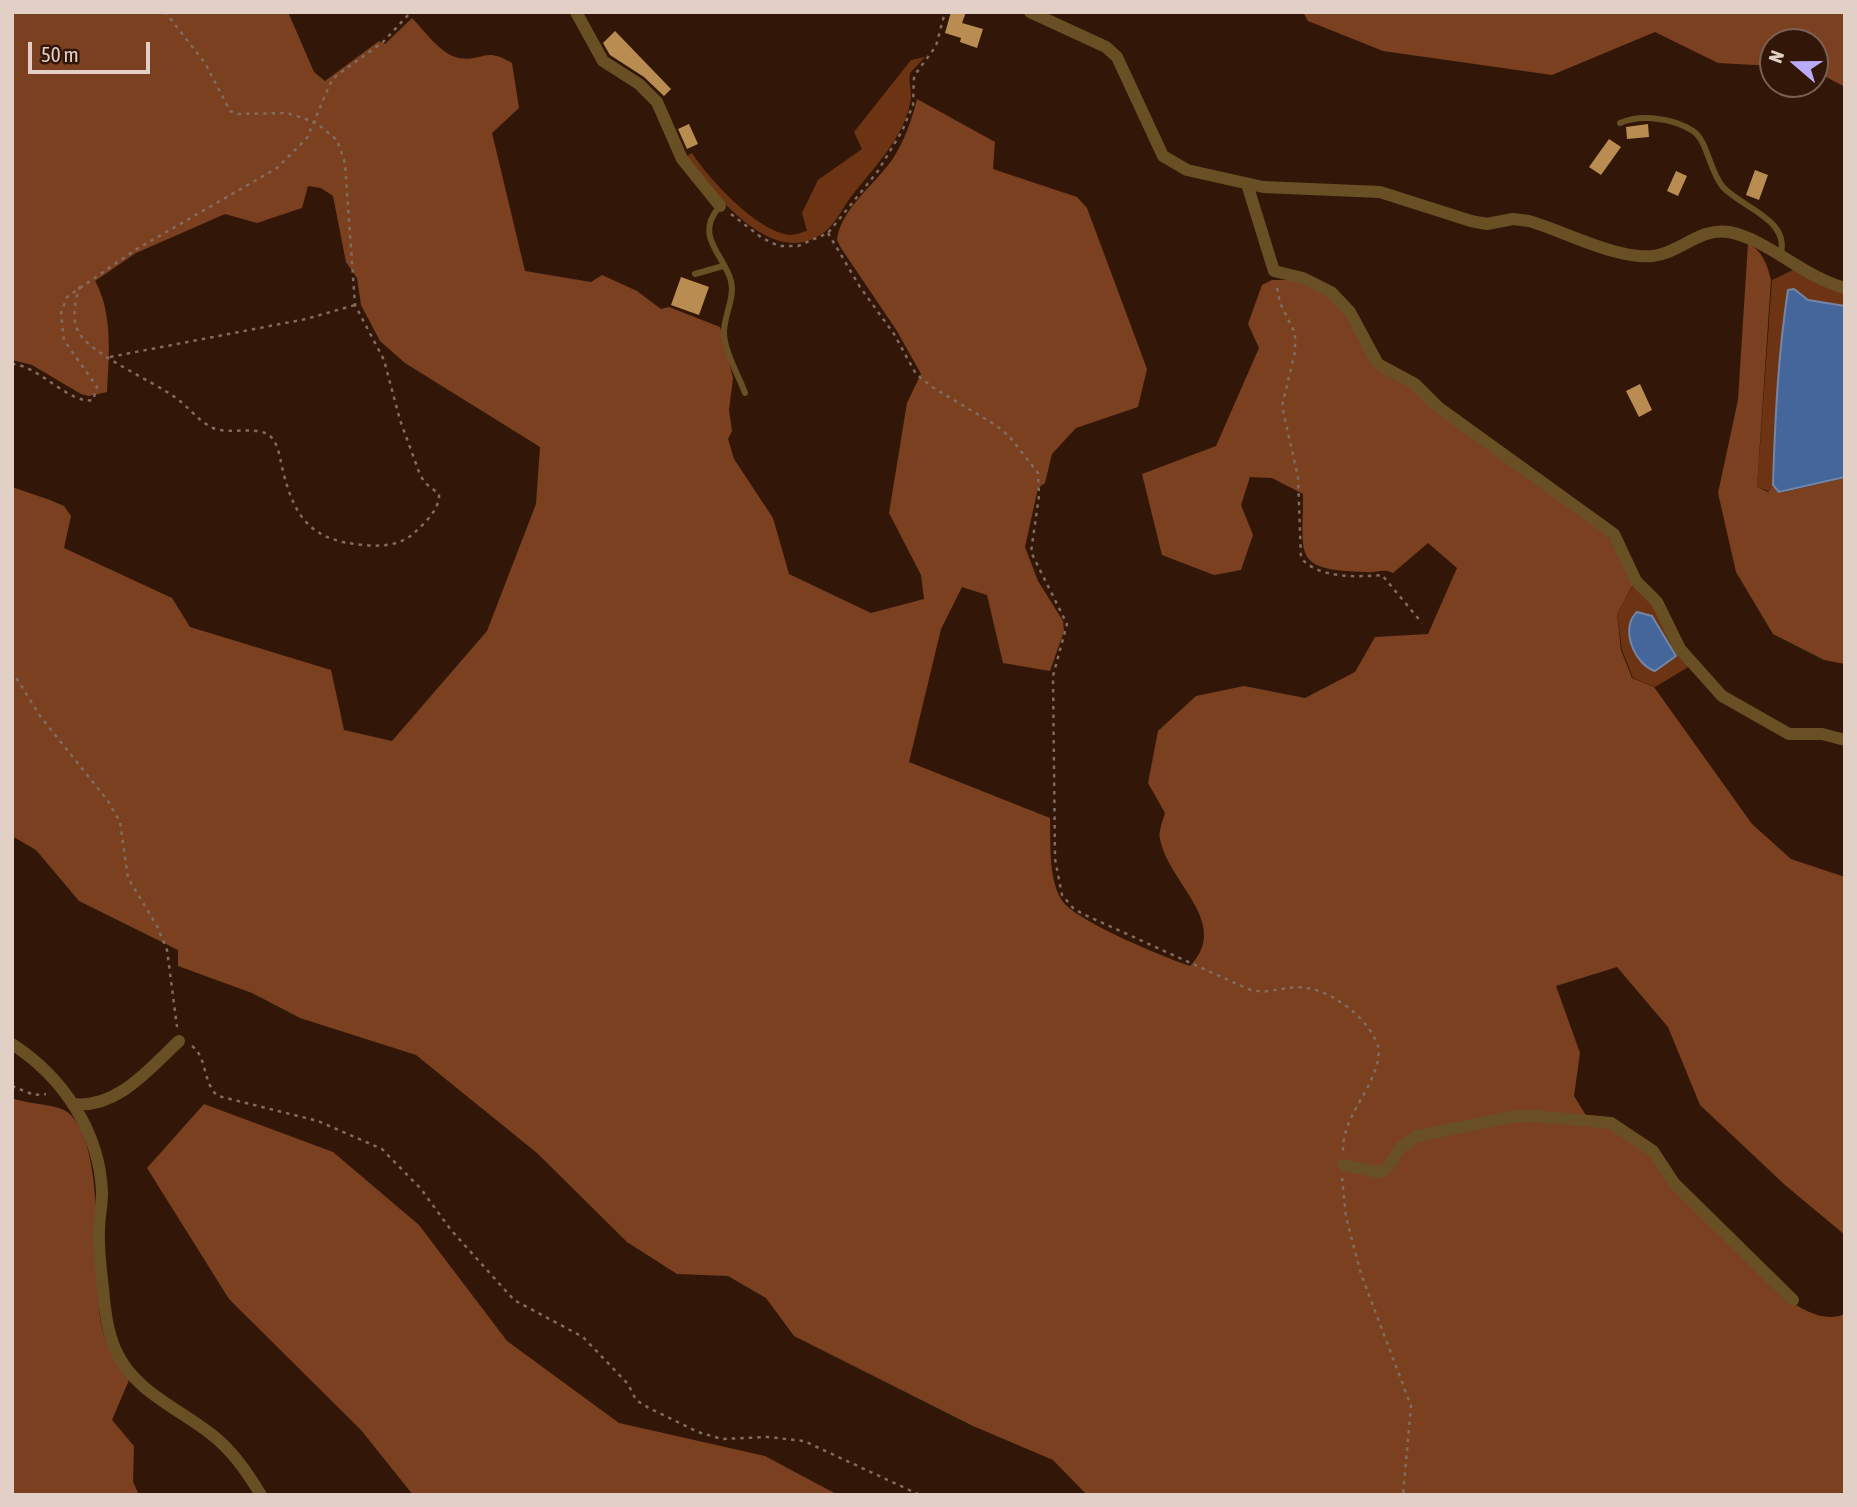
<!DOCTYPE html>
<html>
<head>
<meta charset="utf-8">
<style>
	body { margin:0 }
	#map { position:relative; width:1857px; height:1507px; overflow:hidden; background:#321708; font-family:"Asap Condensed",sans-serif }
	canvas { display:block }
	.frame { position:absolute; inset:0; border:14px solid #e2cfc6; pointer-events:none }
	.north { position:absolute; left:1759px; top:28px; width:70px; height:70px; box-sizing:border-box; background:#321708; border:2px solid #786154; border-radius:50%; rotate:290deg; font-size:19px; font-weight:700; line-height:28px; text-align:center; color:#e2cfc6 }
	.north::after { content:''; display:block; margin:auto; width:24px; height:32px; background:#b8abf7; clip-path:polygon(50% 0,100% 100%,50% 72%,0 100%) }
	.scale { position:absolute; left:28px; top:42px; width:122px; height:32px; box-sizing:border-box; border:4px solid #e2cfc6; border-top:0; padding-left:9px; font-size:21px; line-height:24px; white-space:nowrap; color:#e2cfc6; -webkit-text-stroke:5px #321708; paint-order:stroke }
</style>
</head>
<body>
<div id="map">
<canvas width="1857" height="1507"></canvas>
<div class="frame"></div>
<div class="north">N</div>
<div class="scale">50 m</div>
</div>
<script>
const ctx = document.querySelector('canvas').getContext('2d');
ctx.lineJoin = 'round';
function fill(path, color) {
  ctx.fillStyle = color;
  ctx.fill(path, 'evenodd');
}
function strokePath(path, color, width, dash) {
  ctx.strokeStyle = color;
  ctx.lineWidth = width;
  ctx.lineCap = dash ? 'butt' : 'round';
  ctx.setLineDash(dash || []);
  ctx.stroke(path);
}
const green = new Path2D(`
	M 925,57 L 910,73 C 908,83 913,93 910,104 C 901,142 873,168 850,198 C 843,208 837,220 829,228 C 777,277 714,193 685,157 L 692,153 C 708,178 758,233 791,235 C 795,235 802,232 807,231 L 802,213 L 818,180 L 862,149 L 854,132 L 911,60 Z
	M 1793,270 L 1845,293 L 1845,306 L 1808,300 L 1794,289 L 1788,290 L 1775,415 L 1773,485 L 1768,491 L 1757,487 L 1772,280 Z
	M 1634,584 L 1650,598 L 1690,666 L 1655,687 L 1633,678 L 1622,650 L 1617,614 ZM 1637,612 L 1652,616 L 1660,631 L 1646,668 L 1632,648 L 1632,616 Z`);
const forest = new Path2D(`
	M 12,12 L 288,12 L 314,72 L 325,81 L 379,41 L 385,44 L 412,18 C 425,31 440,54 459,58 C 484,62 484,46 512,63 L 519,108 L 492,133 L 525,271 L 591,282 L 602,275 L 637,291 L 661,309 L 669,307 L 720,327 L 733,378 L 729,410 L 732,431 L 728,439 L 734,459 L 773,518 L 789,574 L 871,613 L 924,599 L 921,575 L 889,513 L 907,403 L 921,374 L 897,331 L 841,248 L 837,240 C 840,210 875,184 892,160 C 904,142 912,120 917,99 L 995,142 L 993,169 L 1077,197 L 1087,208 L 1147,369 L 1138,407 L 1076,428 L 1052,454 L 1045,483 L 1038,488 L 1025,547 L 1038,581 L 1063,621 L 1064,631 L 1050,671 L 1003,663 L 987,595 L 962,587 L 941,629 L 909,762 L 1050,818 C 1051,844 1048,876 1061,899 C 1072,920 1164,957 1190,966 C 1232,923 1168,883 1160,839 C 1158,832 1163,820 1165,813 L 1148,783 L 1158,731 L 1196,696 L 1244,686 L 1305,698 L 1355,672 L 1375,637 L 1428,634 L 1457,568 L 1428,543 L 1393,573 C 1383,568 1376,573 1366,572 C 1292,570 1303,557 1303,494 L 1272,478 L 1250,477 L 1241,505 L 1253,535 L 1241,570 L 1214,575 L 1162,555 L 1142,474 L 1216,446 L 1259,348 L 1248,324 L 1262,285 L 1272,280 L 1294,280 L 1319,290 L 1342,308 L 1370,359 L 1413,388 L 1607,534 L 1634,583 L 1617,614 L 1621,650 L 1632,678 L 1654,687 L 1752,824 L 1791,859 L 1845,877 L 1845,1235 L 1785,1185 L 1700,1105 L 1668,1027 L 1617,967 L 1556,986 L 1580,1053 L 1574,1096 L 1592,1125 L 1610,1127 L 1647,1150 L 1786,1299 C 1804,1310 1824,1323 1845,1314 L 1845,1495 L 1087,1495 L 1053,1460 L 973,1426 L 794,1336 L 766,1298 L 728,1276 L 677,1274 L 627,1242 L 537,1153 L 416,1055 L 300,1018 L 252,993 L 178,966 L 178,950 L 79,901 L 36,850 L 12,836 L 12,487 L 50,500 L 64,506 L 71,516 L 64,548 L 172,598 L 190,627 L 331,670 L 344,730 L 392,741 L 487,631 L 536,504 L 540,447 L 405,363 L 380,341 L 361,305 L 357,278 L 346,262 L 333,196 L 321,188 L 308,186 L 302,208 L 257,223 L 225,214 L 136,253 L 95,281 C 113,313 109,356 107,392 L 89,396 L 81,394 L 32,365 L 12,360 Z
	M 1303,12 L 1845,12 L 1845,87 L 1815,71 L 1815,42 L 1773,42 L 1773,66 L 1718,63 L 1655,32 L 1552,75 L 1383,51 L 1308,21 Z
	M 1748,243 C 1763,252 1767,264 1771,280 L 1757,487 L 1768,492 L 1772,486 L 1780,493 L 1845,478 L 1845,664 L 1824,660 L 1773,634 L 1736,572 L 1718,493 L 1738,400 Z
	M 12,1098 C 27,1104 52,1104 64,1110 C 108,1134 93,1278 101,1323 C 105,1345 116,1362 129,1380 L 112,1420 L 134,1446 L 133,1482 L 139,1495 L 12,1495 Z
	M 204,1104 L 333,1152 L 419,1225 L 507,1341 L 619,1423 L 765,1456 L 838,1495 L 413,1495 L 361,1430 L 229,1299 L 147,1168 Z`);
const water = new Path2D(`
	M 1794,289 L 1808,300 L 1845,306 L 1845,477 L 1779,492 L 1773,485 C 1775,420 1778,355 1788,290 Z
	M 1637,612 L 1652,616 L 1676,656 L 1655,671 C 1635,665 1619,628 1637,612 Z`);
const building = new Path2D(`
	M 951,12 L 966,12 L 962,23 L 983,29 L 977,48 L 960,42 L 961,38 L 945,33 Z
	M 615,31 L 671,89 L 664,96 L 644,77 L 610,55 L 603,43 Z
	M 689,124 L 698,144 L 687,149 L 678,129 Z
	M 1648,124 L 1649,137 L 1627,139 L 1626,127 Z
	M 1609,139 L 1621,147 L 1601,175 L 1589,167 Z
	M 1755,170 L 1768,175 L 1759,200 L 1746,195 Z
	M 1676,171 L 1687,176 L 1678,196 L 1667,191 Z
	M 681,277 L 709,287 L 699,315 L 671,305 Z
	M 1640,384 L 1652,410 L 1639,417 L 1626,391 Z`);
const path = new Path2D(`
	M 731,214 L 762,238 L 779,246 L 798,246 L 828,233 L 878,171 L 902,131 L 913,105 L 914,76 L 936,46 L 945,12
	M 828,233 L 860,287 L 894,334 L 916,374 L 932,387 L 994,424 L 1009,436 L 1038,473 L 1039,496 L 1031,552 L 1067,624 L 1053,676 L 1055,859 L 1062,895 L 1074,909 L 1085,915 L 1248,989 C 1269,996 1287,984 1307,988 C 1335,992 1373,1022 1379,1050 C 1378,1087 1342,1114 1343,1151
	M 80,286 C 75,301 71,319 79,333 C 92,355 153,381 176,398 C 189,407 198,421 213,428 C 230,435 257,425 270,436 C 279,444 280,460 283,471 C 295,520 313,541 364,545 C 381,547 402,545 414,533 C 425,523 440,509 439,494 L 424,482 L 419,472 L 400,420 L 384,360 L 355,305 L 345,163 L 337,140 L 315,122 L 287,113 L 238,114 L 230,111 L 205,63 L 165,12
	M 1277,288 L 1280,303 L 1295,333 L 1295,352 L 1282,406 L 1298,477 L 1301,558 C 1319,579 1358,577 1382,575 L 1422,623
	M 110,357 L 306,319 L 355,305
	M 12,364 C 38,365 70,405 93,400 L 97,387 L 64,340 L 61,313 L 67,297 L 135,250 L 277,168 L 307,138 L 330,84 L 336,76 L 383,42 L 411,12
	M 12,671 L 40,716 L 108,801 L 120,822 L 128,878 L 157,926 L 167,950 L 177,1027
	M 192,1046 C 208,1058 202,1083 218,1096 L 318,1121 L 382,1149 L 421,1189 L 451,1230 L 514,1300 L 583,1337 L 628,1384 L 636,1400 L 649,1408 L 698,1432 L 722,1439 L 768,1437 L 804,1441 L 920,1495
	M 12,1086 L 34,1095 L 46,1094
	M 1342,1178 L 1346,1217 L 1361,1274 L 1411,1406 L 1403,1495`);
const lane = new Path2D(`
	M 1620,123 C 1641,114 1673,118 1693,131 C 1708,141 1709,171 1723,187 C 1742,208 1792,220 1780,256
	M 720,206 C 693,236 724,254 731,281 C 735,297 725,314 724,330 C 723,349 738,374 745,393
	M 695,274 L 723,266`);
const street = new Path2D(`
	M 576,12 L 603,61 L 639,84 L 657,102 L 682,159 L 720,206
	M 1030,12 L 1106,47 L 1117,57 L 1163,156 L 1187,170 L 1263,187 L 1380,192 L 1471,221 L 1487,224 L 1513,219 L 1529,221 C 1564,231 1617,260 1653,256 C 1680,253 1700,227 1729,232 C 1769,240 1803,277 1845,288
	M 1247,184 L 1274,271 L 1303,278 L 1331,292 L 1350,312 L 1378,364 L 1415,384 L 1438,407 L 1614,534 L 1636,581 L 1657,602 L 1680,649 L 1722,696 L 1789,734 L 1822,734 L 1845,740
	M 12,1044 C 63,1077 100,1132 102,1193 C 102,1206 99,1218 99,1231 C 98,1250 101,1270 103,1289 C 105,1310 107,1331 116,1351 C 134,1391 178,1408 211,1434 C 232,1450 247,1472 261,1495
	M 73,1104 C 117,1109 149,1069 179,1041
	M 1343,1165 L 1379,1172 L 1388,1167 L 1400,1148 L 1417,1136 L 1511,1117 L 1534,1116 L 1611,1123 L 1653,1151 L 1674,1183 L 1793,1300`);
fill(green, '#6d3413');
fill(forest, '#7b401f');
fill(water, '#44669b');
strokePath(water, '#7386a8', 2);
fill(building, '#b98d52');
strokePath(path, '#836b5f', 2.5, [3.5, 5]);
strokePath(lane, '#695024', 6);
strokePath(street, '#695024', 12);
</script>
</body>
</html>
